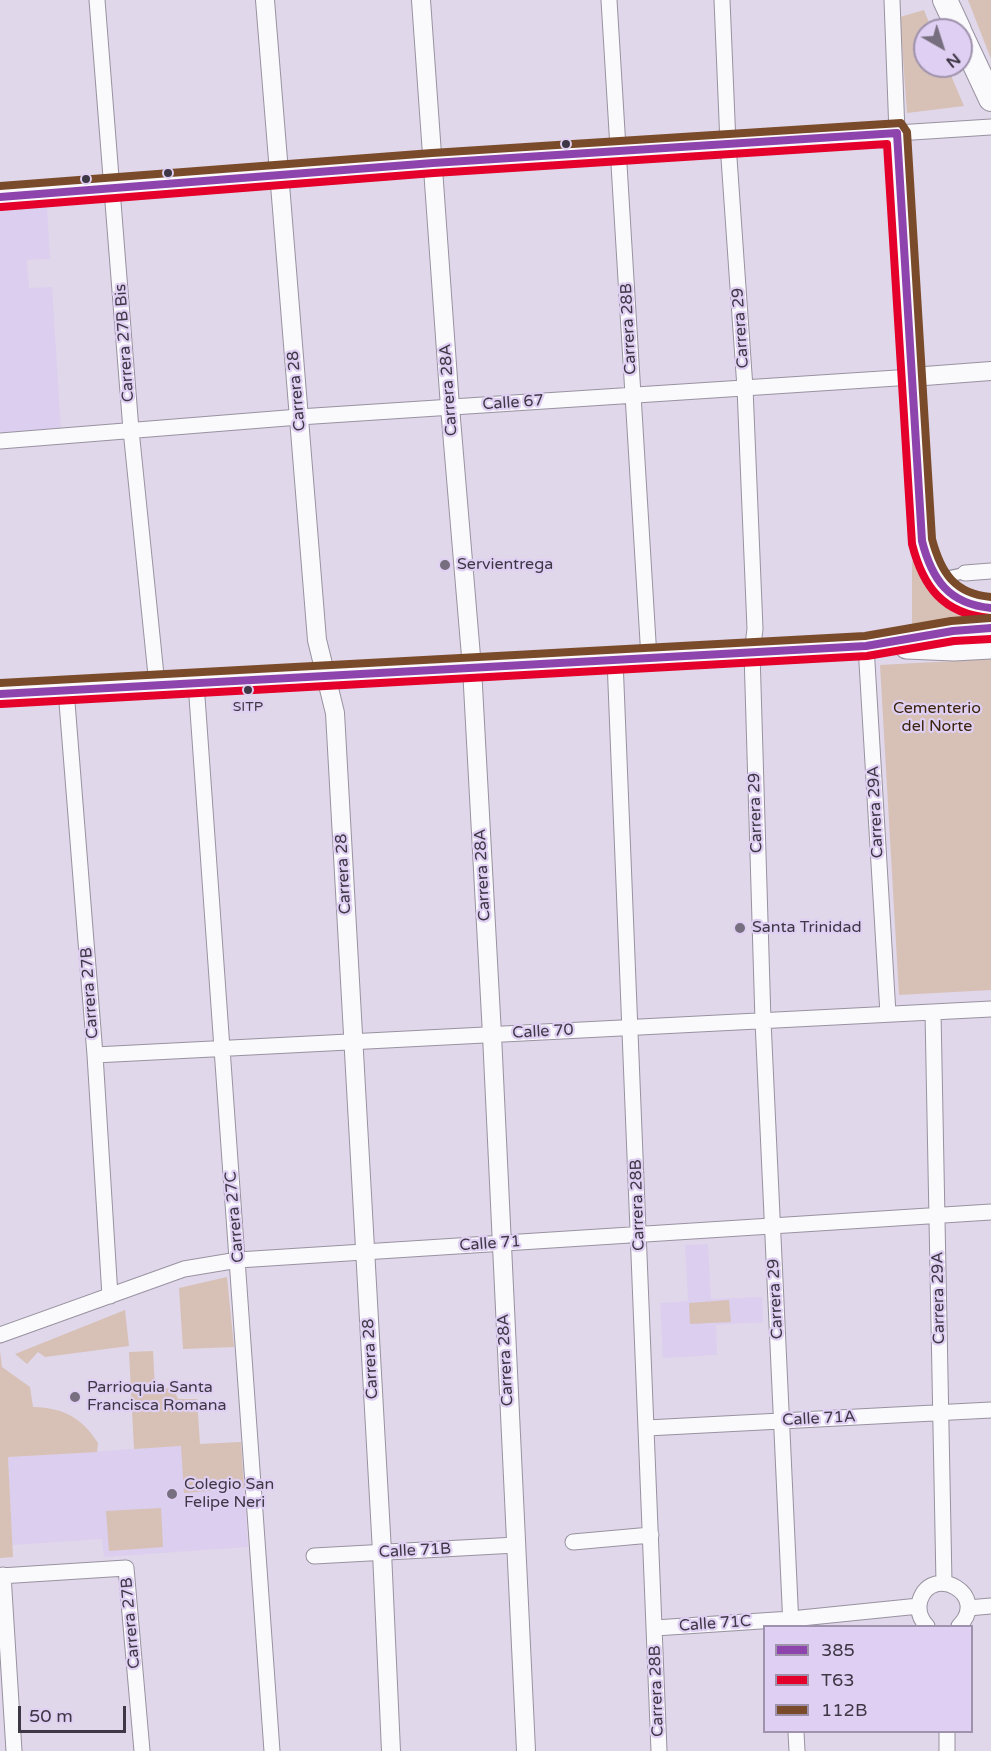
<!DOCTYPE html>
<html>
<head>
<meta charset="utf-8">
<style>
	body { margin:0 }
	#map { position:relative; width:991px; height:1751px; overflow:hidden; background:#e0d7ea; font-family:"Varela Round",sans-serif }
	canvas { display:block }
	.legend { position:absolute; left:763px; top:1625px; width:210px; height:108px; box-sizing:border-box; background:#dfcff2; border:2px solid #9f92ad; margin:0; padding:8px 10px; list-style:none; font-size:18px; color:#3e3746 }
	.legend li { display:flex; align-items:center; gap:12px; height:30px }
	.legend b { width:30px; border:2px solid #9f92ad }
	.north { position:absolute; left:913px; top:18px; width:60px; height:60px; box-sizing:border-box; background:#dfcff2; border:2px solid #9f92ad; border-radius:50%; rotate:141deg; font-size:16px; font-weight:700; line-height:24px; text-align:center; color:#3e3746 }
	.north::after { content:''; display:block; margin:auto; width:21px; height:27px; background:#776f7f; clip-path:polygon(50% 0,100% 100%,50% 72%,0 100%) }
	.scale { position:absolute; left:18px; top:1706px; width:108px; height:27px; box-sizing:border-box; border:3px solid #3e3746; border-top:0; padding-left:8px; font-size:18px; line-height:21px; white-space:nowrap; color:#3e3746; -webkit-text-stroke:4px #dfcff2; paint-order:stroke }
</style>
</head>
<body>
<div id="map">
<canvas width="991" height="1751"></canvas>
<ul class="legend">
<li><b style="height:8px;background:#8e44ad"></b>385</li>
<li><b style="height:8px;background:#e4002b"></b>T63</li>
<li><b style="height:8px;background:#7a4b2a"></b>112B</li>
</ul>
<div class="north">N</div>
<div class="scale">50 m</div>
</div>
<script>
const ctx = document.querySelector('canvas').getContext('2d');
ctx.lineJoin = 'round';
function fill(path, color) {
  ctx.fillStyle = color;
  ctx.fill(path, 'evenodd');
}
function strokePath(path, color, width, dash) {
  ctx.strokeStyle = color;
  ctx.lineWidth = width;
  ctx.lineCap = dash ? 'butt' : 'round';
  ctx.setLineDash(dash || []);
  ctx.stroke(path);
}
function label(font, color, halo, rows, align = 'center') {
  ctx.font = font + ' "Varela Round",sans-serif';
  ctx.lineWidth = 4.5;
  ctx.setLineDash([]);
  ctx.textBaseline = 'middle';
  ctx.strokeStyle = halo;
  ctx.fillStyle = color;
  for (const [text, x, y, turn = 0] of rows) {
    ctx.save();
    ctx.translate(x, y);
    ctx.rotate((+turn || 0) * Math.PI / 180);
    ctx.textAlign = isNaN(turn) ? turn : align;
    if (halo) ctx.strokeText(text, 0, 0);
    ctx.fillText(text, 0, 0);
    ctx.restore();
  }
}
const built = new Path2D(`
	M 47,206 L 50,259 L 27,260 L 29,288 L 52,287 L 61,430 L 0,435 L 0,209 Z
	M 708,1244 L 711,1299 L 762,1297 L 763,1322 L 716,1325 L 717,1355 L 663,1358 L 660,1303 L 688,1301 L 685,1245 Z
	M 241,1442 L 248,1547 L 104,1557 L 102,1539 L 12,1545 L 8,1457 Z`);
const green = new Path2D(`
	M 968,0 L 991,0 L 991,59 Z
	M 924,10 L 932,30 L 925,30 L 925,66 L 947,66 L 964,106 L 907,113 L 900,17 Z
	M 912,560 C 932,597 939,608 981,617 L 912,628 Z
	M 991,659 L 991,990 L 899,995 L 880,665 Z
	M 227,1277 L 234,1347 L 183,1349 L 179,1288 Z
	M 729,1300 L 731,1322 L 690,1324 L 689,1303 Z
	M 125,1310 L 129,1346 L 45,1357 L 38,1352 L 27,1364 L 15,1354 Z
	M 0,1351 L 2,1367 L 30,1387 L 33,1407 C 64,1408 81,1417 98,1443 L 97,1452 L 8,1457 L 13,1557 L 0,1558 Z
	M 153,1351 L 155,1389 L 173,1388 L 178,1399 L 197,1399 L 200,1444 L 241,1442 L 244,1488 L 184,1493 L 181,1446 L 134,1449 L 129,1352 Z
	M 161,1508 L 163,1547 L 109,1551 L 106,1511 Z`);
const pedestrian = new Path2D(`
	M 936,579 L 965,573`);
const minor = new Path2D(`
	M 97,0 L 131,430 L 157,685
	M 609,0 L 649,658
	M 722,0 L 728,144 L 745,388 L 755,629 L 752,653 L 763,1021 L 791,1626
	M 892,0 L 897,133 L 991,127
	M 0,441 L 299,417 L 912,377
	M 965,573 L 991,571
	M 866,646 L 888,1014
	M 615,660 L 659,1751
	M 196,683 L 272,1751
	M 66,690 L 95,1055 L 110,1296
	M 933,1012 L 944,1583
	M 95,1055 L 991,1009
	M 0,1335 L 184,1269 L 238,1260 L 991,1212
	M 647,1428 L 991,1410
	M 573,1542 L 651,1535
	M 314,1556 L 516,1545
	M 3,1575 L 14,1751
	M 0,1576 L 126,1568 L 142,1751
	M 968,1608 L 991,1606
	M 927,1626 C 920,1619 917,1611 920,1600 C 933,1563 990,1595 959,1626
	M 655,1628 L 791,1619 L 919,1606
	M 796,1732 L 797,1751
	M 947,1732 L 947,1751`);
const tertiary = new Path2D(`
	M 265,0 L 317,640 L 335,713 L 382,1552 L 391,1751
	M 421,0 L 450,407 L 472,668 L 492,1035 L 526,1751
	M 912,377 L 991,371`);
const secondary = new Path2D(`
	M 0,197 L 433,163 L 897,133 L 922,541 C 929,577 951,608 991,608
	M 906,648 L 954,650 L 991,648
	M 0,694 L 866,646 L 953,631 L 991,628`);
const trunk = new Path2D(`
	M 945,0 L 959,30
	M 961,35 L 991,99`);
const bus1 = new Path2D(`
	M 0,197 L 433,163 L 897,133 L 922,541 C 932,580 949,604 991,608
	M 0,694 L 866,646 L 953,631 L 991,628`);
const bus2 = new Path2D(`
	M 1,207 L 434,173 L 887,144 L 912,544 C 923,587 943,614 990,618
	M 1,704 L 867,656 L 954,641 L 991,639`);
const bus3 = new Path2D(`
	M 0,186 L 432,153 L 901,123 L 907,132 L 932,539 C 941,573 955,594 991,597
	M 0,683 L 865,636 L 951,621 L 990,618`);
const markers = [
	[566,144,5,"#3e3746"],
	[168,173,5,"#3e3746"],
	[86,179,5,"#3e3746"],
	[445,565,6,"#776f7f"],
	[248,690,5,"#3e3746"],
	[740,928,6,"#776f7f"],
	[75,1397,6,"#776f7f"],
	[172,1494,6,"#776f7f"]
];
const busNames = [
	["SITP",248,707]
];
const streetNames = [
	["Carrera 29",741,328,-94],
	["Carrera 28B",629,329,-93],
	["Carrera 27B Bis",125,343,-94],
	["Carrera 28A",449,390,-94],
	["Carrera 28",297,391,-95],
	["Calle 67",513,403,-4],
	["Carrera 29A",876,812,-93],
	["Carrera 29",756,813,-92],
	["Carrera 28",344,874,-93],
	["Carrera 28A",483,875,-93],
	["Carrera 27B",90,993,-94],
	["Calle 70",543,1032,-3],
	["Carrera 28B",638,1205,-92],
	["Carrera 27C",235,1217,-95],
	["Calle 71",490,1244,-4],
	["Carrera 29A",939,1298,-91],
	["Carrera 29",776,1299,-93],
	["Carrera 28",371,1359,-93],
	["Carrera 28A",506,1360,-93],
	["Calle 71A",819,1419,-3],
	["Calle 71B",415,1551,-3],
	["Carrera 27B",131,1623,-95],
	["Calle 71C",715,1624,-4],
	["Carrera 28B",657,1691,-92]
];
const poiNames = [
	["Servientrega",457,565],
	["Santa Trinidad",752,928],
	["Parrioquia Santa",87,1388],
	["Francisca Romana",87,1406],
	["Colegio San",184,1485],
	["Felipe Neri",184,1503]
];
const parkNames = [
	["Cementerio",937,709],
	["del Norte",937,727]
];
fill(built, '#dcceee');
fill(green, '#d7c0b6');
strokePath(pedestrian, '#9892a0', 13);
strokePath(minor, '#9892a0', 17);
strokePath(tertiary, '#9892a0', 20);
strokePath(secondary, '#9892a0', 23);
strokePath(trunk, '#9892a0', 26);
strokePath(pedestrian, '#faf9fc', 10);
strokePath(minor, '#faf9fc', 15);
strokePath(tertiary, '#faf9fc', 18);
strokePath(secondary, '#faf9fc', 21);
strokePath(trunk, '#faf9fc', 24);
strokePath(bus1, '#8e44ad', 8);
strokePath(bus2, '#e4002b', 8);
strokePath(bus3, '#7a4b2a', 8);
for (const [x, y, r, color] of markers) {
  const dot = new Path2D();
  dot.arc(x, y, r, 0, 2 * Math.PI);
  ctx.fillStyle = color;
  ctx.fill(dot);
  strokePath(dot, '#dfcff2', 2);
}
label('14px', '#3e3746', '#dfcff2', busNames);
label('16px', '#3e3746', '#dfcff2', streetNames);
label('16px', '#3e3746', '#dfcff2', poiNames, 'left');
label('16px', '#3c250c', '#dfcff2', parkNames);
</script>
</body>
</html>
